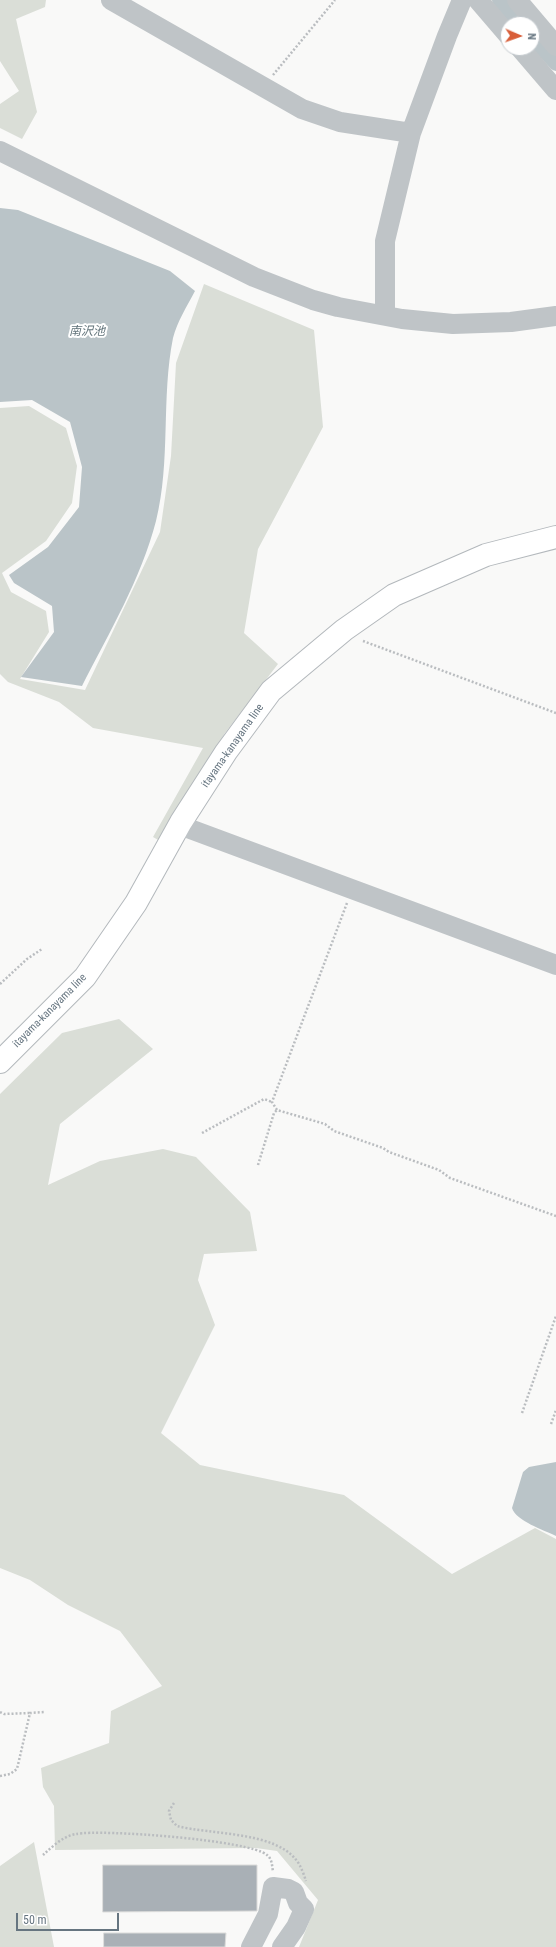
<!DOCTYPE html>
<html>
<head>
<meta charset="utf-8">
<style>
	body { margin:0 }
	#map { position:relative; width:556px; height:1947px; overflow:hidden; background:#f9f9f8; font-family:"Roboto Condensed",sans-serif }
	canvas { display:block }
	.north { position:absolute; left:500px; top:16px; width:40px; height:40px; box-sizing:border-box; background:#fff; border:1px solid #c2c8cc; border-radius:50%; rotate:92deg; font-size:11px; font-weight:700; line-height:16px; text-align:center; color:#667580 }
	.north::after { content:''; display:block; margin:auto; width:14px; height:18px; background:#d85e39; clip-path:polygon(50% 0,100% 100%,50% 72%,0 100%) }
	.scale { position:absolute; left:16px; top:1913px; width:103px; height:18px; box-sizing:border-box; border:2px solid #667580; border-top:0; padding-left:5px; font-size:12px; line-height:14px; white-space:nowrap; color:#667580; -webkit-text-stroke:3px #fff; paint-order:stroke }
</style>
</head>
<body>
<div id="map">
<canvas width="556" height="1947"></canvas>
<div class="north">N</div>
<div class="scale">50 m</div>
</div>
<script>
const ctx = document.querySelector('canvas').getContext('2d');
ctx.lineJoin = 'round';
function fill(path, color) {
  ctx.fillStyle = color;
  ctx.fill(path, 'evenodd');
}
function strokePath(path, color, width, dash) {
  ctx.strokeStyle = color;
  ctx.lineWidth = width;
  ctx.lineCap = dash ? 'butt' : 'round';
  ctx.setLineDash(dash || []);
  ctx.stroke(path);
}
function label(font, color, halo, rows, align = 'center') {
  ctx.font = font + ' "Roboto Condensed","Noto Sans JP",sans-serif';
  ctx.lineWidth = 4;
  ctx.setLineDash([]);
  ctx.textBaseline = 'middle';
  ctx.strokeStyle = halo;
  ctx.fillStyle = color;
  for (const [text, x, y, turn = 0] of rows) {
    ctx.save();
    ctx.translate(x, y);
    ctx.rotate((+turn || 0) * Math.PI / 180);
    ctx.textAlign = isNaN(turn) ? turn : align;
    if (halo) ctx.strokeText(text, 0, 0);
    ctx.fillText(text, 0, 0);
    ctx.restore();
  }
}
const green = new Path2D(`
	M 0,0 L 46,0 L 45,7 L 16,19 L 37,112 L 22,139 L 0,128 L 0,104 L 19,91 L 0,61 Z
	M 204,284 L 314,330 L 323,427 L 258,549 L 244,633 L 278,664 L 225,733 L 160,841 L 153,837 L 203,748 L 93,728 L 59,702 L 8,682 L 0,674 L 0,408 L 29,406 L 66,428 L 77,466 L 72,503 L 46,541 L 2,573 L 11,592 L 46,611 L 49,632 L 20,679 L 85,690 L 160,532 L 171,456 L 176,363 Z
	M 119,1019 L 153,1049 L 60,1124 L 48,1185 L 100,1161 L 163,1149 L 196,1157 L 250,1212 L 257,1251 L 204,1254 L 198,1280 L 215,1325 L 161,1433 L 200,1465 L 344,1495 L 452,1574 L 535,1528 L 556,1539 L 556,1947 L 299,1947 L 318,1900 L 277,1851 L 256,1848 L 55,1850 L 54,1806 L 43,1787 L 41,1768 L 109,1743 L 111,1711 L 162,1686 L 120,1631 L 68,1605 L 30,1580 L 0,1568 L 0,1094 L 62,1033 Z
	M 34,1842 L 54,1947 L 0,1947 L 0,1866 Z`);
const water = new Path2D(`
	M 0,208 L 18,210 L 170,271 L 195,291 C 187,306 177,322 173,338 C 161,398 171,461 156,521 C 141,579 109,633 82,686 L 21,677 L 54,632 L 52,606 L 14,583 L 9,575 L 48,547 L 79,507 L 82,467 L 70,422 L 32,400 L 0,402 Z
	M 556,1462 L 556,1536 C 544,1530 516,1521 512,1508 L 523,1472 L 529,1467 Z`);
const canal = new Path2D(`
	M 499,0 L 519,24
	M 532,39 L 556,64`);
const building = new Path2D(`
	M 103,1865 L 257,1865 L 257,1911 L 103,1912 Z
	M 104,1933 L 226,1933 L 225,1947 L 104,1947 Z`);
const path = new Path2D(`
	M 273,75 L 335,0
	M 363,641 L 556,713
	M 347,903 L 272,1102 L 277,1110 L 325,1124 L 334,1131 L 383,1148 L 389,1152 L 439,1170 L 450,1178 L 556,1216
	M 0,984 L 27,959 L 42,949
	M 202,1133 L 264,1099 L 272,1102
	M 258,1165 L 274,1113 L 277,1110
	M 522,1413 L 556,1316
	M 551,1424 L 556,1410
	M 0,1712 L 4,1714 L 30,1713
	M 0,1776 L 10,1774 L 17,1769 L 30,1713 L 44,1712
	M 174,1803 L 169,1811 L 171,1820 L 177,1826 C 211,1835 275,1831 297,1861 C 301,1866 304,1875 306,1881
	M 43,1855 C 52,1847 63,1836 76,1834 C 101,1829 250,1840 267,1855 C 272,1859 272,1865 273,1872`);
const minor = new Path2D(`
	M 111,0 L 302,109 L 340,122 L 411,133
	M 478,0 L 508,35
	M 517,0 L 556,46
	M 520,48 L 556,90
	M 0,151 L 254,277 L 313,300 L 338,307 L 402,319 L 453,324 L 511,322 L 556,316
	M 385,315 L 385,241 L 411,133 L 447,36 L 462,0
	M 181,822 L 190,829 L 556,965
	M 251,1947 L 268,1914 L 273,1887 L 288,1889 L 294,1892 L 298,1903 L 304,1909 L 296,1927 L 282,1947`);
const major = new Path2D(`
	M 0,1062 L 85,977 L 136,903 L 181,822 L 226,752 L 271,691 L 344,630 L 394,595 L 486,555 L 556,537`);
const streetNames = [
	["itayama-kanayama line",233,746,-55],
	["itayama-kanayama line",50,1011,-45]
];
const waterNames = [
	["南沢池",87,332]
];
fill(green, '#daded7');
fill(water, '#bac4c8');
strokePath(canal, '#bac4c8', 14);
fill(building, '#a9b0b6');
strokePath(building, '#dbdbda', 1);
strokePath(major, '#b3b8bc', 24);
strokePath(path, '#babdc0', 2.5, [2, 2]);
strokePath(minor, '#bfc4c7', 20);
strokePath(major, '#fff', 22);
label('11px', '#667580', '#fff', streetNames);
label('italic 12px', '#61737a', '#fff', waterNames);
</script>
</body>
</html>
